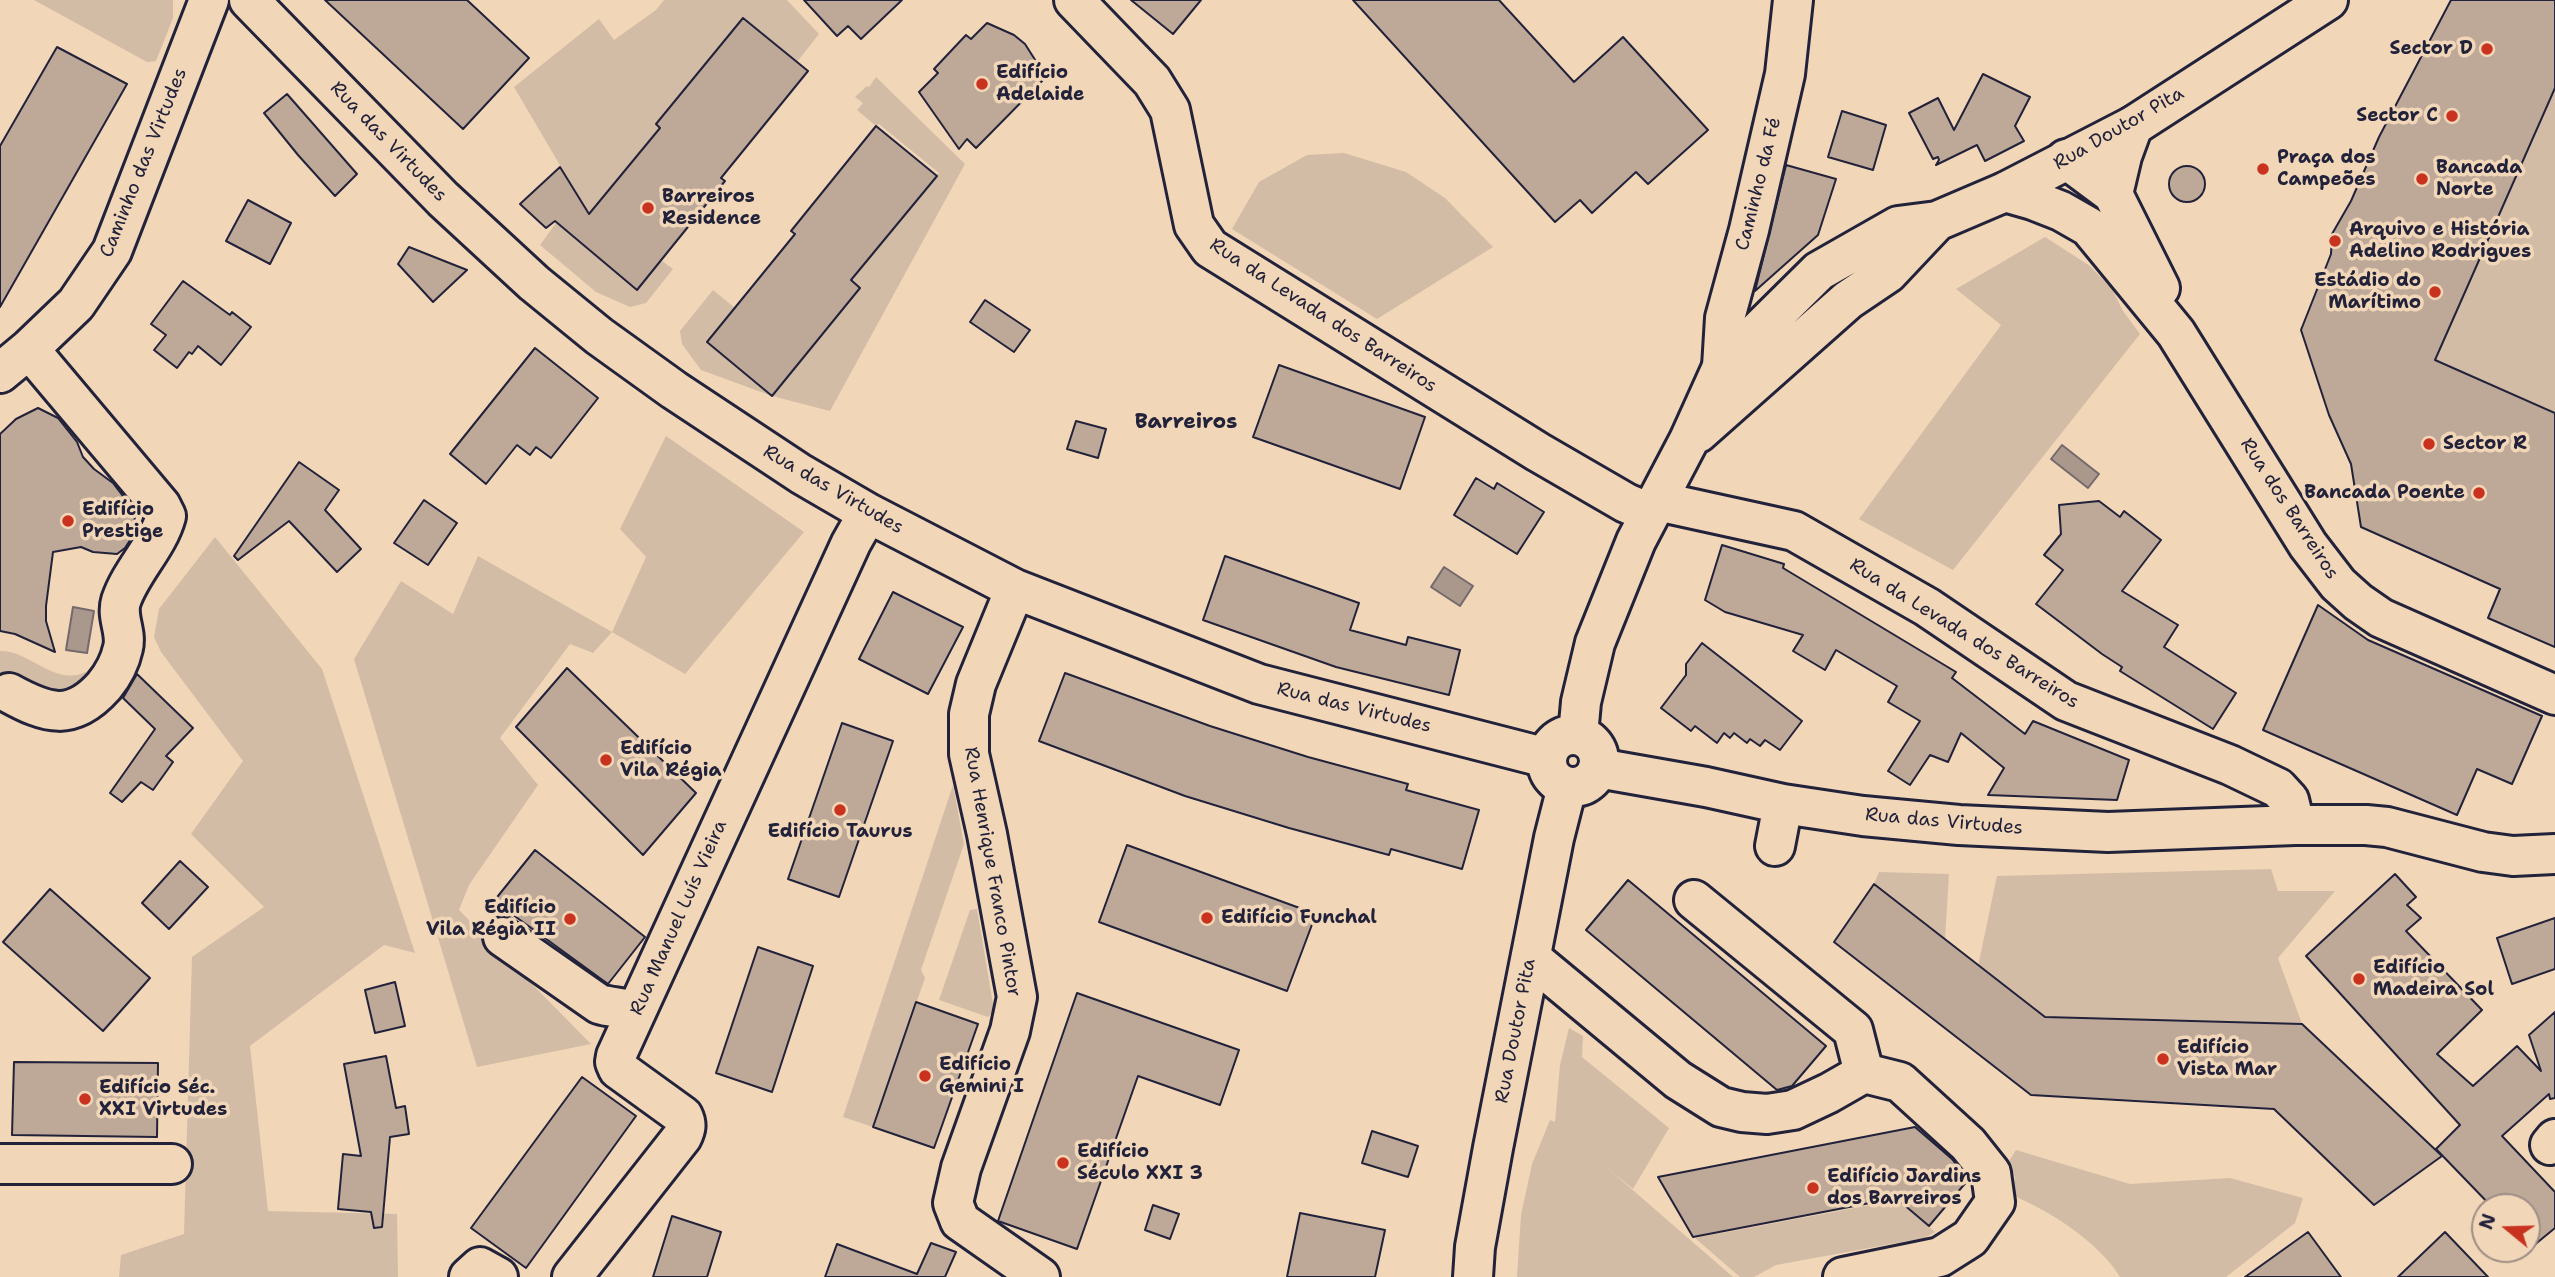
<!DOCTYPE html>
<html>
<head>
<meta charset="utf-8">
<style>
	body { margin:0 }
	#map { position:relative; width:2555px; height:1277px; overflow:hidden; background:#f1d6b8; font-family:"Shantell Sans",sans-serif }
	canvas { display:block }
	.north { position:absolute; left:2471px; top:1193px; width:70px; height:70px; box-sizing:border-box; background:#f1d6b8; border:2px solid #9e8e86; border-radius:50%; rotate:289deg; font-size:19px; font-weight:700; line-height:28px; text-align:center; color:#22223b }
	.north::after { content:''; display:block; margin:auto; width:24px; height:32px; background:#c8321e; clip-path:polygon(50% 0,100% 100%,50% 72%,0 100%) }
</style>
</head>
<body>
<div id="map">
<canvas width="2555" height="1277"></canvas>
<div class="north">N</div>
</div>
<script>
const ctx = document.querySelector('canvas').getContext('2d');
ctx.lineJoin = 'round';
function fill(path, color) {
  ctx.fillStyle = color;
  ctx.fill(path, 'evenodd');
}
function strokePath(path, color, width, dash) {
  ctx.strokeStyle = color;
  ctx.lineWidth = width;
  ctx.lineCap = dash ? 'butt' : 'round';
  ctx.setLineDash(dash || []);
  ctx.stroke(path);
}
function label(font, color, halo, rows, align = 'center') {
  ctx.font = font + ' "Shantell Sans",sans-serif';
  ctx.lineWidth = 7;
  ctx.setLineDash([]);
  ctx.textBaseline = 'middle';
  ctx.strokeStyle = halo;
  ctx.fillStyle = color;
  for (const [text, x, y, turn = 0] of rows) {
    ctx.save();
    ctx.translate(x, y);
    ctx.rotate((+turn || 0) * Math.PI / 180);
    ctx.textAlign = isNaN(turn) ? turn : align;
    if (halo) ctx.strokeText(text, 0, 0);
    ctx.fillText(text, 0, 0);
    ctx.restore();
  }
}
const green = new Path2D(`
	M 34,0 L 173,0 L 173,18 L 156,61 L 147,62 Z
	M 664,0 L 787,0 L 819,34 L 797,62 L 742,18 L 656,124 L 660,128 L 572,235 L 636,289 L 661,260 L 673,269 L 646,303 L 630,307 L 596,292 L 540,245 L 556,223 L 581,201 L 514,87 L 599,19 L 614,40 L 656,10 Z
	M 2451,0 L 2555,0 L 2555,647 L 2488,618 L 2500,589 L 2361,527 L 2352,469 L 2329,415 L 2301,330 L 2377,141 Z
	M 876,77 L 965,164 L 830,411 L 772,396 L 701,370 L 682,344 L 680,331 L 713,290 L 735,308 L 707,342 L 772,396 L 860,288 L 851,280 L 939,173 L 879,124 L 876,126 L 857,110 L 863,103 L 855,97 L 867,86 L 869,87 Z
	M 1344,153 L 1406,172 L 1445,198 L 1493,247 L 1377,319 L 1232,229 L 1259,182 L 1307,155 Z
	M 2045,237 L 2090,266 L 2112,289 L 2123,311 L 2140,334 L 1953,570 L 1859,519 L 2001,325 L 1956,289 Z
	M 666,436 L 804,532 L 685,674 L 612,632 L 593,653 L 570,644 L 500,738 L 538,785 L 469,885 L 459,910 L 591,1044 L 477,1067 L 354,659 L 401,581 L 453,614 L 478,556 L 612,632 L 646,557 L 620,529 Z
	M 215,537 L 322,669 L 415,953 L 384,945 L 250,1046 L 268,1211 L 397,1214 L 398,1277 L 119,1277 L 121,1255 L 184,1234 L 192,957 L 264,907 L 191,834 L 243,761 L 161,652 L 154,637 L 159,609 Z
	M 0,651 C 29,650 53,685 83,673 C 92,670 100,665 108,661 L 62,701 L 0,690 Z
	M 953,785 L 964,844 L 921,970 L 925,978 L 873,1127 L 843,1117 Z
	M 2271,869 L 2278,891 L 2335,891 L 2278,958 L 2302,1024 L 2045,1017 L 1978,966 L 1997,876 Z
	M 1879,872 L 1949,874 L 1945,939 L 1874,884 Z
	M 977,909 L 994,1010 L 988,1017 L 939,1000 L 970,910 Z
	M 1569,1028 L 1583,1036 L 1582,1057 L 1669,1128 L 1633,1189 L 1605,1166 L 1733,1277 L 1517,1277 L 1521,1215 L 1532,1164 L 1550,1120 L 1555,1122 L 1560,1065 Z
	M 2016,1150 L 2130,1184 L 2230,1178 L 2303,1198 L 2295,1223 L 2226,1277 L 2120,1277 C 2099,1242 2050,1211 2012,1195 L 2015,1178 L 2009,1161 Z
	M 1897,1200 L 1935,1232 L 1924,1238 L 1776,1265 L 1754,1277 L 1740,1277 L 1695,1238 Z`);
const water = new Path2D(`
	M 2062,445 L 2099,474 L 2088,488 L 2051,459 Z
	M 1444,567 L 1473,586 L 1460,606 L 1431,587 Z
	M 73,607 L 94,611 L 87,653 L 66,650 Z`);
const building = new Path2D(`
	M 325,0 L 467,0 L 529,58 L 463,129 Z
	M 804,0 L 902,0 L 861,39 L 848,26 L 837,36 Z
	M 1131,0 L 1201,0 L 1173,34 Z
	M 1353,0 L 1499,0 L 1574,82 L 1623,37 L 1708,130 L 1648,184 L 1636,172 L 1592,213 L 1580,200 L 1555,222 Z
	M 2451,0 L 2555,0 L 2555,88 L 2435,360 L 2555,413 L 2555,647 L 2488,618 L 2500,589 L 2361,527 L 2351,464 L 2329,415 L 2301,330 L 2331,254 L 2332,234 L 2351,201 L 2379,137 Z
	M 743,18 L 808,71 L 721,178 L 725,181 L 637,290 L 555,221 L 546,228 L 520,204 L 560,167 L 589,214 L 660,128 L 656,124 Z
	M 987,23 L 1014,35 L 1025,44 L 1046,77 L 976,148 L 967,139 L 959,149 L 919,92 L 938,73 L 934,69 L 966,35 L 971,39 Z
	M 57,47 L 127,84 L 0,307 L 0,146 Z
	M 1983,74 L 2030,97 L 2015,126 L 2024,141 L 1985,161 L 1977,145 L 1936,165 L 1939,160 L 1938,157 L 1933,159 L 1909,113 L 1938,98 L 1954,130 Z
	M 287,94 L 357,174 L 335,196 L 298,155 L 264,113 Z
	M 1842,111 L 1886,125 L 1873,170 L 1828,157 Z
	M 876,126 L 937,176 L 851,280 L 860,288 L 772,396 L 707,342 L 795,234 L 791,231 Z
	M 1786,165 L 1836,179 L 1818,235 L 1755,291 Z
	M2169 184a18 18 0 1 1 36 0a18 18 0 1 1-36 0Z
	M 248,200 L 291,223 L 270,264 L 226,241 Z
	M 409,247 L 467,270 L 433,302 L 398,264 Z
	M 183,281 L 230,315 L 232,312 L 251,327 L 221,365 L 198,346 L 192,354 L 189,352 L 177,368 L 154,350 L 166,335 L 151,324 Z
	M 985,300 L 1030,330 L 1014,352 L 970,322 Z
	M 535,348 L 598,398 L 551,458 L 536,447 L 530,455 L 517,445 L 486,484 L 450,454 Z
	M 1279,365 L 1425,417 L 1400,489 L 1253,437 Z
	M 38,408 L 58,418 L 77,442 L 83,457 L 94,469 L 113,483 L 135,512 L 134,534 L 125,548 L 117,554 L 93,552 L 81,547 L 53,552 L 46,606 L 46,621 L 55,652 L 15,634 L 0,631 L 0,434 L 16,419 Z
	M 1076,421 L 1106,429 L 1098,458 L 1067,449 Z
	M 299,462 L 339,490 L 325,510 L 361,549 L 337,572 L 289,521 L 238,560 L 234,556 Z
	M 1476,478 L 1494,489 L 1497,483 L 1544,512 L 1517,554 L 1454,515 Z
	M 424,500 L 457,523 L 428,565 L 394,543 Z
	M 2099,501 L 2120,517 L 2124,511 L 2161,540 L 2122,591 L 2178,625 L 2164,647 L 2236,693 L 2213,729 L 2120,671 L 2122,667 L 2102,654 L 2036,604 L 2063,570 L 2044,555 L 2061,534 L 2059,505 Z
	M 1722,545 L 1784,564 L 1783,568 L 1956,672 L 1952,678 L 2025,734 L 2033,721 L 2129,760 L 2117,800 L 1988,795 L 2004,768 L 1961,733 L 1948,762 L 1930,755 L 1910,785 L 1888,771 L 1920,721 L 1888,702 L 1897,686 L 1836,650 L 1825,670 L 1793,651 L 1803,635 L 1725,612 L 1705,600 Z
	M 1225,556 L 1359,603 L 1350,630 L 1406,645 L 1408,637 L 1460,650 L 1449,695 L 1336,667 L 1203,620 Z
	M 893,592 L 963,627 L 928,694 L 859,659 Z
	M 2318,605 L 2368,640 L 2542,716 L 2512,784 L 2477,769 L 2457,815 L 2263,730 Z
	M 1702,643 L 1802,721 L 1780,750 L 1765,740 L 1760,746 L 1750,739 L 1747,743 L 1734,733 L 1730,738 L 1724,733 L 1717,743 L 1695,726 L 1691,731 L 1661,708 L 1686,675 L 1686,664 Z
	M 567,668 L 696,793 L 643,855 L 516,727 Z
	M 1065,673 L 1210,726 L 1308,757 L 1408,784 L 1406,790 L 1479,810 L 1462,869 L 1391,849 L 1389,855 L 1289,828 L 1185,796 L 1039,741 Z
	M 137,674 L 193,728 L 166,756 L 173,762 L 153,790 L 141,782 L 122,802 L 110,793 L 155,729 L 123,698 Z
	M 842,723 L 893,741 L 839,897 L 788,879 Z
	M 1127,845 L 1316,914 L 1287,991 L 1099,922 Z
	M 535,850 L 645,937 L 608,984 L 494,901 Z
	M 180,861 L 208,887 L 169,929 L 142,903 Z
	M 2395,874 L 2416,897 L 2407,905 L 2421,918 L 2406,931 L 2482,1010 L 2437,1054 L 2473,1086 L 2517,1046 L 2541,1071 L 2529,1035 L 2555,1012 L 2555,1098 L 2550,1099 L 2549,1094 L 2502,1136 L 2555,1192 L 2555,1228 L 2527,1251 L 2527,1207 L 2492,1207 L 2436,1149 L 2460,1125 L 2306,956 Z
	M 1628,880 L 1826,1046 L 1792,1086 L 1777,1090 L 1586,930 Z
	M 1874,884 L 2045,1017 L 2302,1024 L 2442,1156 L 2374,1205 L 2274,1109 L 2031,1095 L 1834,942 Z
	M 50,889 L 150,978 L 103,1031 L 3,942 Z
	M 2555,918 L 2555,969 L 2512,984 L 2497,938 Z
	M 758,947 L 813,966 L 772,1092 L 716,1073 Z
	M 395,982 L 405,1026 L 375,1033 L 365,990 Z
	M 1077,993 L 1239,1050 L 1220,1105 L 1138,1076 L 1077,1249 L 998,1221 Z
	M 916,1002 L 978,1024 L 934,1148 L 873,1127 Z
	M 386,1056 L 396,1108 L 405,1106 L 409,1134 L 390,1137 L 382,1227 L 374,1228 L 371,1212 L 338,1209 L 343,1154 L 361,1156 L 344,1064 Z
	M 14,1062 L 158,1063 L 157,1137 L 12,1135 Z
	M 582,1077 L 636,1116 L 526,1268 L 471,1228 Z
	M 1915,1127 L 1952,1159 L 1968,1180 L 1929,1226 L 1896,1198 L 1693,1237 L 1658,1177 Z
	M 1372,1131 L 1418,1146 L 1408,1177 L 1362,1163 Z
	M 1153,1205 L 1179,1214 L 1170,1239 L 1145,1230 Z
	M 1300,1213 L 1385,1230 L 1375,1277 L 1287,1277 Z
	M 672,1216 L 721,1232 L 707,1277 L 653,1277 Z
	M 2308,1232 L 2341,1277 L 2245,1277 Z
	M 2445,1232 L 2488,1277 L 2398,1277 Z
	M 931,1243 L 956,1252 L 945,1277 L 825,1277 L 837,1244 L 917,1274 Z`);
const minor = new Path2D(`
	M 249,0 L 443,199 L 534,283 L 599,336 L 674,390 L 801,474 L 868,513 L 1015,589 L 1259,684 L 1547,758
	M 1074,0 L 1152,81 L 1170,110 L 1194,225 L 1210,248 L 1538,452 L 1626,503 L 1650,513
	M 2066,159 L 2113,194 L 2160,288
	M 2005,192 L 2033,200 L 2061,211 L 2089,227 L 2176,333 L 2308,545 L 2338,584 L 2358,602 L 2381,618 L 2555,695
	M 2113,194 L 2122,156 L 2133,126
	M 1722,367 L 1725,318 L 1749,230 L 1785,74 L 1793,0
	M 0,373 L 29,349 L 76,304 L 112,251 L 209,0
	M 1657,501 L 1794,531 L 1927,607 L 2066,701 L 2230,765 L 2278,788 L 2289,800 L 2295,825
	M 1015,589 L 976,684 L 969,714 L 969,754 L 987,834 L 1017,997 L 1010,1031 L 961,1168 L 953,1203 L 960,1221 L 1040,1277
	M 9,693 C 47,714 72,722 104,686 C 113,675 120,662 123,648 C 127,632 116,617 121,601 C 131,571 158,546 166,516 L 161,506 L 29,349
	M 1598,768 L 1706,787 L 1783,804 L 1863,816 L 1959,825 L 2108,832 L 2295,825 L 2366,825 L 2387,827 L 2483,852 L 2513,856 L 2555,854
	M 1775,846 L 1783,804
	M 1694,900 L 1853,1030 L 1864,1073
	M 503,937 L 599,1004 C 612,1008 623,1007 636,1012
	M 1531,958 L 1678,1080 L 1721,1107 L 1742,1112 L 1767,1114 L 1793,1110 L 1829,1093 L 1864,1073 L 1900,1082 L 1968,1144 L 1991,1173 L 1995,1202 L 1970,1238 L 1940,1257 L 1843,1277
	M 2550,1145 L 2555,1139
	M 0,1164 L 172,1164
	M 469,1277 L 480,1267 L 498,1277
	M 572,1277 L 682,1137 C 686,1129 687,1124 683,1116 L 618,1069 L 615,1062 L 616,1056 L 851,543 L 868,513`);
const major = new Path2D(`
	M 1698,433 L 1848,300 L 1888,273 L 1937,221
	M1547 761a26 26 0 1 1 52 0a26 26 0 1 1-52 0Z
	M 1578,735 L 1581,702 L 1595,643 L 1636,541 L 1689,440 L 1722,367 L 1819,271 L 1898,226 L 1937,221 L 2005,192 L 2133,126 L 2328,0
	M 1473,1277 L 1475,1247 L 1493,1148 L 1554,838 L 1567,787`);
const markers = [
	[2487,49,7,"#c8321e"],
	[982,84,7,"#c8321e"],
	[2452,116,7,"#c8321e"],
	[2263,169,7,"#c8321e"],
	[2422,179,7,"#c8321e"],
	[648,208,7,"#c8321e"],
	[2335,241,7,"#c8321e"],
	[2435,292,7,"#c8321e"],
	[2429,444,7,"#c8321e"],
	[2479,493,7,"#c8321e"],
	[68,521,7,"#c8321e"],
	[606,760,7,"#c8321e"],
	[840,810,7,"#c8321e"],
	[1207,918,7,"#c8321e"],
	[570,919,7,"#c8321e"],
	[2359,979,7,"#c8321e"],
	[2163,1059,7,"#c8321e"],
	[925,1076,7,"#c8321e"],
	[85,1099,7,"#c8321e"],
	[1063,1163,7,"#c8321e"],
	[1813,1188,7,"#c8321e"]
];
const poiNames = [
	["Sector D",2473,49,"right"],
	["Edifício",996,73],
	["Adelaide",996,95],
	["Sector C",2438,116,"right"],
	["Praça dos",2277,158],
	["Campeões",2277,180],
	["Bancada",2436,168],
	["Norte",2436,190],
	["Barreiros",662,197],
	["Residence",662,219],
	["Arquivo e História",2349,230],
	["Adelino Rodrigues",2349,252],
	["Estádio do",2421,281,"right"],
	["Marítimo",2421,303,"right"],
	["Sector R",2443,444],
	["Bancada Poente",2465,493,"right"],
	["Edifício",82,510],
	["Prestige",82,532],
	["Edifício",620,749],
	["Vila Régia",620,771],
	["Edifício Taurus",840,832,"center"],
	["Edifício",556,908,"right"],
	["Vila Régia II",556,930,"right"],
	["Edifício Funchal",1221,918],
	["Edifício",2373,968],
	["Madeira Sol",2373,990],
	["Edifício",2177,1048],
	["Vista Mar",2177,1070],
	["Edifício",939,1065],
	["Gemini I",939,1087],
	["Edifício Séc.",99,1088],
	["XXI Virtudes",99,1110],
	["Edifício",1077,1152],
	["Século XXI 3",1077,1174],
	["Edifício Jardins",1827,1177],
	["dos Barreiros",1827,1199]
];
const streetNames = [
	["Rua Doutor Pita",2119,129,-30],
	["Rua das Virtudes",388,142,46],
	["Caminho das Virtudes",144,163,-68],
	["Caminho da Fé",1759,184,-76],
	["Rua da Levada dos Barreiros",1323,316,33],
	["Rua das Virtudes",833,490,30],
	["Rua dos Barreiros",2289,509,57],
	["Rua da Levada dos Barreiros",1964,634,32],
	["Rua das Virtudes",1354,708,14],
	["Rua das Virtudes",1944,822,5],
	["Rua Henrique Franco Pintor",992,872,80],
	["Rua Manuel Luís Vieira",679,918,-66],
	["Rua Doutor Pita",1516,1031,-79]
];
const neighbourhoodNames = [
	["Barreiros",1186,423]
];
fill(green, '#d3bca6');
fill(water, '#aa988d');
strokePath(water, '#74696c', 2);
fill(building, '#bea999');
strokePath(building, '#22223b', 2);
strokePath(minor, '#22223b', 44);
strokePath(major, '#22223b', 44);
strokePath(minor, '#f1d6b8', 38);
strokePath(major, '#f1d6b8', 38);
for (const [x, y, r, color] of markers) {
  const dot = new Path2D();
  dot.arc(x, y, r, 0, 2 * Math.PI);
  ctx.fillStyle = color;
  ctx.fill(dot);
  strokePath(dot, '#f1d6b8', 2.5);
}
label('bold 19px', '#22223b', '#f1d6b8', poiNames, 'left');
label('19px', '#22223b', '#f1d6b8', streetNames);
label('bold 21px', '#22223b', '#f1d6b8', neighbourhoodNames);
</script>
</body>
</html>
